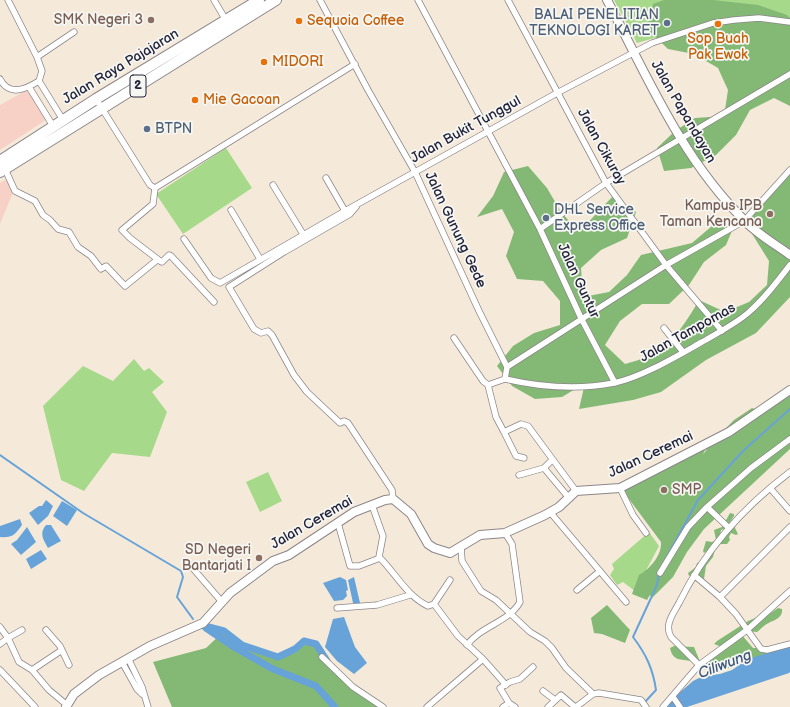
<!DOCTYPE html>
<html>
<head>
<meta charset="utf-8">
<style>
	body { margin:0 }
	canvas { display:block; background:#f5eada }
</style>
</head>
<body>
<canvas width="790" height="707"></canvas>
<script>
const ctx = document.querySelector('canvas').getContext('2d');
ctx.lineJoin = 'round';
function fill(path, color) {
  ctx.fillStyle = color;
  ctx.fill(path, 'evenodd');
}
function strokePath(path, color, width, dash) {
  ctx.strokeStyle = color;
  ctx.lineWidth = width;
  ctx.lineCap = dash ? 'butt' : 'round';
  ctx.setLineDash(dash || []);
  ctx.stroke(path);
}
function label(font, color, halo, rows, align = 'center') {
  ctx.font = font + ' "Balsamiq Sans",sans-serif';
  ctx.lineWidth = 3.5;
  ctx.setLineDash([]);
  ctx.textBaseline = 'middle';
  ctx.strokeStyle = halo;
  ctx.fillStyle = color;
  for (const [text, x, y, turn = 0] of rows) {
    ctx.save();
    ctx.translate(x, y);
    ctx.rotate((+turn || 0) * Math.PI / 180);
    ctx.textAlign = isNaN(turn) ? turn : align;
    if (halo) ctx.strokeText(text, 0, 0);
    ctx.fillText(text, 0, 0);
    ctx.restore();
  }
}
const built = new Path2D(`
	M 27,90 L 46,120 L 0,150 L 0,105 Z
	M 8,178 L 16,185 L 0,224 L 0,183 Z`);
const green = new Path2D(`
	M 614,0 L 790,0 L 790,20 L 671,33 L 637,43 Z
	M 226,148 L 252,188 L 183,234 L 156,194 Z
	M 134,359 L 144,371 L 149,368 L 164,382 L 152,392 L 167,412 L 150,457 L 112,453 L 84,491 L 61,480 L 43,406 L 83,366 L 113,381 Z
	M 268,472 L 282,501 L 260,512 L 246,482 Z
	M 649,532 L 659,546 L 635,591 L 623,582 L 617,585 L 610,575 L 614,569 L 612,564 Z`);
const forest = new Path2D(`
	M 664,0 L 713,0 L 758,5 L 787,15 L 790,18 L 790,106 L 774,98 L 750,110 L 736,135 L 716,155 L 691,168 L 664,171 L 657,148 L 675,131 L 695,118 L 724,116 L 728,90 L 718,68 L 694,54 L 668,49 L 647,29 L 653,4 Z
	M 528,166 L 547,188 L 561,212 L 579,232 L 613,196 L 636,212 L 627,238 L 601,250 L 581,268 L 583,297 L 609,292 L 627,275 L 641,255 L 692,243 L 712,226 L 737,219 L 726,245 L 704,262 L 689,285 L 669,304 L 642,304 L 620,321 L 605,345 L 625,364 C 633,362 641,359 649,356 C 672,345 687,321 699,300 L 725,312 L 749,302 L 767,285 L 769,261 L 744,221 L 790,168 L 790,297 L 756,333 L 706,360 L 661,392 L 633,400 L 579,409 L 585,383 L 562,397 L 535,399 L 512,386 L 497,366 L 513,346 L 534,333 L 560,325 L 560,301 L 543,281 L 517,279 L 506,256 L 514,232 L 502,209 L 477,217 L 493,196 L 504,172 Z
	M 790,394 L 790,449 L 704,529 L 687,552 L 673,577 L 652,598 L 650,595 L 647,600 L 632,594 L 639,575 C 650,569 662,555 661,542 L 620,487 L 707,445 L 703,455 L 710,444 L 734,420 L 752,408 L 761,411 Z
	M 730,513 L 734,514 L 734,516 L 726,528 L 721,530 L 720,535 L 736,521 L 735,528 L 738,534 L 736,535 L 731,533 L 729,537 L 730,540 L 727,544 L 720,544 L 716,546 L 713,557 L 706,566 L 704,579 L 699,582 L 695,581 L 699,573 L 693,574 L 689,576 L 688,573 L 696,567 L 697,563 L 703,562 L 707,551 L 704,553 L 703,551 L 706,541 L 712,542 L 716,540 L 714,530 L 722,527 Z
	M 607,605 L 630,630 L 625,643 L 602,634 L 594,633 L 591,618 Z
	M 778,608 L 782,609 C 783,620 771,620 764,626 C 761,628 760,630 757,632 L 748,631 L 741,634 L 753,648 L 765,648 L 790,641 L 790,653 L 754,659 L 746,657 L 734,666 L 713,674 C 706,670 700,665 693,662 C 683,658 673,663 670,648 L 674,646 L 694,647 L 701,664 L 722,647 L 714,644 L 717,641 L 748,621 L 760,616 L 768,615 Z
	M 224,631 L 242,645 L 278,657 L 295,649 L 304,641 L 316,644 L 327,664 L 380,707 L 172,707 L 153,662 L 206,648 Z`);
const water = new Path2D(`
	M 46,500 L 53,506 L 48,516 L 38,525 L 29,513 L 39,506 L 42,506 Z
	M 62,501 L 77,510 L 67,526 L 53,516 Z
	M 20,519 L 22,525 C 15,535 12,538 0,537 L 0,526 Z
	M 46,525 L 51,525 L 61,541 L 48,548 C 43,539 39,533 46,525 Z
	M 27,527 L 36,542 L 21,555 L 11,544 L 17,540 Z
	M 41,550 L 47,559 L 31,569 L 26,559 Z
	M 340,577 L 346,580 L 348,590 L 346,591 L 347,596 L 343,600 L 334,601 L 323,583 Z
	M 354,577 L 360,603 L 353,603 L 348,580 Z
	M 344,617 L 355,647 L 367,663 L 354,674 L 337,661 L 325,647 L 333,619 Z
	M 790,646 L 790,672 L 789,673 L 687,707 L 663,707 L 693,681 L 703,676 L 720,674 L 732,670 L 748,659 Z`);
const stream = new Path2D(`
	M 0,455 L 83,513 L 181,571 L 183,577 L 177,597 L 193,619
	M 660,569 L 698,500 L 744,450 L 790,409
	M 644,703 L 656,690 C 653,669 646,654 633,637 L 657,585 L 659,573`);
const canal = new Path2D(`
	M 201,625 L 224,631 L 242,645 L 278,657 L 295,649 L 304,641 L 316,644 L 327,661
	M 206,628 L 234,647 L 273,669 L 316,686 L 335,707`);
const street = new Path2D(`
	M 8,0 L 37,57 L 42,71 L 39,81
	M 214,0 L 227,22
	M 320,0 L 368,90 L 415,172 L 479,311 L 507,367
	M 418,0 L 540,229 L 581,318 L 615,383
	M 508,0 L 606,183 L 666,265 L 722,331
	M 37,57 L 74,32
	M 0,79 C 9,97 26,89 39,81
	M 39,81 L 63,120
	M 29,87 L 53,126
	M 96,99 L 150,185 L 155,188
	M 5,169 L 15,191 L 35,201 L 43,215 L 50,220 L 58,229 L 69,232 L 78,247 L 91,256 L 101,269 L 106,266 L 125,286 L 157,260
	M 326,178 L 345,211
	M 273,185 L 303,234
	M 155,188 L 355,64
	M 155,188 L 153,204 L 122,230 L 130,238 L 160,261 L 162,262 L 169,255 L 171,256 L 214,302
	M 356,207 L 350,214 L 284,252 L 229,287 L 254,329 L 261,333 L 268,331 L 272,335 L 294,375 L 307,392 L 340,423 L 344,421 L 348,423 L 392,490 L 393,499
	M 231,210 L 260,259
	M 540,229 L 606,183 L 790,74
	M 184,239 L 211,278 L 220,283 L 345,211 L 557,93 L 652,43 L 713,23 L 734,20 L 759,18 L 790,22
	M 664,328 L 683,352
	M 454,338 L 483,381 L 488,385 L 505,379 L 507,367
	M 507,367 L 666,265 L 744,221 L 790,170
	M 505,379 C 540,387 579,390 614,383 C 642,377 677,356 702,342 C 717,333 734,325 748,313 C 764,299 777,282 790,265
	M 488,385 L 496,417 L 504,432 L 521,424 L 528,426 L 576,491
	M 504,432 L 516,456 L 524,458
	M 544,468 L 569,498
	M 519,475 L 544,468 L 552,460
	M 620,488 L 633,515 L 646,533
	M 770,488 L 790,511
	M 372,505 L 383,536 L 379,557
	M 550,512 L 626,602
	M 338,523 L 350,566 L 359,566 L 380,558 C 396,574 407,596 428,606 L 434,604
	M 729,528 L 707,507 L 751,468 L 790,439
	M 461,547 L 462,561 L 481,591 L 496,600 L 530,632 L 545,641 L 552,648 L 566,668 L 593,694
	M 190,565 L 222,602
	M 660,573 L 688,527 L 707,507
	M 694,575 L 720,597 L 736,614 L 761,649 L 767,650 L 790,644
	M 577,590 L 600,571
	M 720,597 L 790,527
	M 434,604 L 458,636 L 483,659 L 506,685
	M 434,604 L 450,580
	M 337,608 L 377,605 L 410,595
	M 0,627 L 8,638 L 22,630
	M 46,630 L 60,646 L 69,665
	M 0,644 L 8,638 L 19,662 L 32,670 L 49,690 L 67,705
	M 467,645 C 481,626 509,622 520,602 L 512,544 L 505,533
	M 322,657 L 353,687 L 383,707
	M 128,658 L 142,687 L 148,707
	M 122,662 L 137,689 L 142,694
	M 699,665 L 671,637 C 664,625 673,614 679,603 C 705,550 742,508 790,472
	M 0,670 L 35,707
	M 32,670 L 62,650
	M 543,691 L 555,700
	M 673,697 L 680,707
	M 427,707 L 483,659
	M 503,707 L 509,703
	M 515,707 L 509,703 L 500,688 L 510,682 L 520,679 L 533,667
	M 548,707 L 561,695 L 575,707
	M 576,707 L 593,694 L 599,693 L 641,700 L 646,707
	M 663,707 L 699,665 L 747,630 L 790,591`);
const secondary = new Path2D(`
	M 607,0 C 647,76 682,159 744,220 C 757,234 775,244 790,255
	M 66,707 L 74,694 L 99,675 L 150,646 L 203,623 L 230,593 L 273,561 L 289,555 L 354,512 L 385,500 L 393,499 L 411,514 L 428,544 L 434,548 L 450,553 L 480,535 L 505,533 L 545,515 L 559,507 L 576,491 L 620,488 L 729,432 L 790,390`);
const highway = new Path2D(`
	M 0,161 L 96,99 L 259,0
	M 0,172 L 276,0`);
const markers = [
	[151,20,4,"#8d6e63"],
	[299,21,4,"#e8710a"],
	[667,23,4,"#5c6f8a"],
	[718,24,4,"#e8710a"],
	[264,62,4,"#e8710a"],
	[195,100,4,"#e8710a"],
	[147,129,4,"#5c6f8a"],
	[770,214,4,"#8d6e63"],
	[546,218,4,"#5c6f8a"],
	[664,490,4,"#8d6e63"],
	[259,558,4,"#8d6e63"]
];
const shields = [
	[138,86,16]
];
const shieldNames = [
	["2",138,86]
];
const serviceNames = [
	["BALAI PENELITIAN",659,15,"right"],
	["TEKNOLOGI KARET",659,31,"right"],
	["BTPN",155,129],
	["DHL Service",554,210],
	["Express Office",554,226]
];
const educationNames = [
	["SMK Negeri 3",143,20],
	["Kampus IPB",762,206],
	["Taman Kencana",762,222],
	["SMP",672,490,"left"],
	["SD Negeri",251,550],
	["Bantarjati I",251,566]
];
const foodNames = [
	["Sequoia Coffee",307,21],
	["Sop Buah",718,39,"center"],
	["Pak Ewok",718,55,"center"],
	["MIDORI",272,62],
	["Mie Gacoan",203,100]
];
const streetNames = [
	["Jalan Raya Pajajaran",121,67,-31],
	["Jalan Papandayan",683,112,60],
	["Jalan Bukit Tunggul",466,130,-29],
	["Jalan Cikuray",601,147,61],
	["Jalan Gunung Gede",455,230,65],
	["Jalan Guntur",578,281,65],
	["Jalan Tampomas",688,333,-29],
	["Jalan Ceremai",651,455,-25],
	["Jalan Ceremai",312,523,-30]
];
const waterNames = [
	["Ciliwung",725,665,-21]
];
fill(built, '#f7d1c6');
fill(green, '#a6d989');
fill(forest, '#84b975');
fill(water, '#67a3d8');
strokePath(stream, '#67a3d8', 2);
strokePath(canal, '#67a3d8', 7);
strokePath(street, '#8c868a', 7);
strokePath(secondary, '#8c868a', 10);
strokePath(highway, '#8c868a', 12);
strokePath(street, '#fff', 5.5);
strokePath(secondary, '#fff', 8);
strokePath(highway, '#fff', 10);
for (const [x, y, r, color] of markers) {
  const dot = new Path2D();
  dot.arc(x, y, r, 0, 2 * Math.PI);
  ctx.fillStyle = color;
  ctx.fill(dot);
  strokePath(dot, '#f6f6f2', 1.5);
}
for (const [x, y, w] of shields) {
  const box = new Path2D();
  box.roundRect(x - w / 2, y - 11, w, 22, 3);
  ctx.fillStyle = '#f6f6f2';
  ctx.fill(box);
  strokePath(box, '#22223b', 1);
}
label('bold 13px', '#22223b', null, shieldNames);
label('14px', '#4e5e75', '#f6f6f2', serviceNames, 'left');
label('14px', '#785e54', '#f6f6f2', educationNames, 'right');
label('14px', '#c56008', '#f6f6f2', foodNames, 'left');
label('14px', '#22223b', '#f6f6f2', streetNames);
label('italic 15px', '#3e567a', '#f6f6f2', waterNames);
</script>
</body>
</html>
